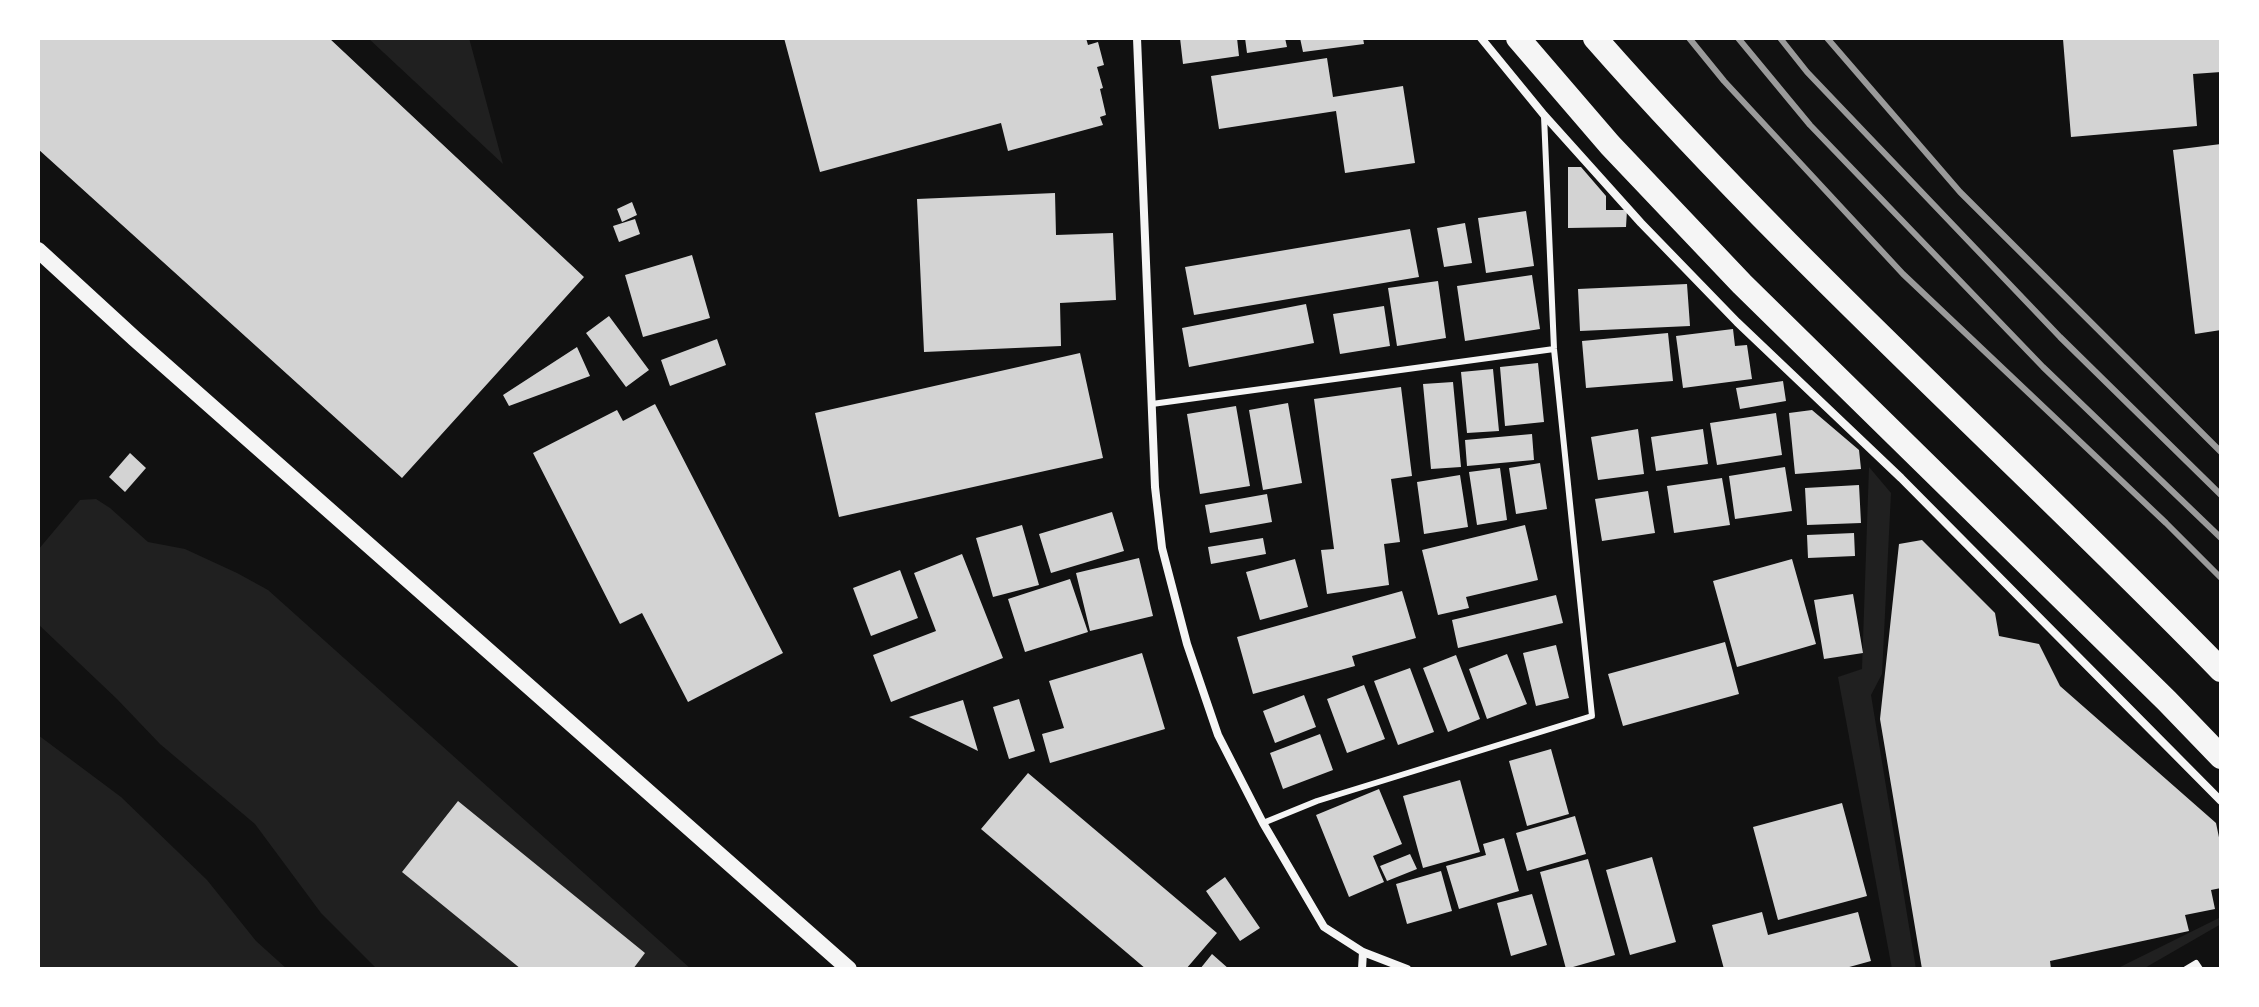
<!DOCTYPE html>
<html>
<head>
<meta charset="utf-8">
<style>
	body { margin:0 }
	#map { position:relative; width:2259px; height:1007px; overflow:hidden; background:#111; font-family:Inter,sans-serif }
	canvas { display:block }
	.frame { position:absolute; inset:0; border:40px solid #fff; pointer-events:none }
</style>
</head>
<body>
<div id="map">
<canvas width="2259" height="1007"></canvas>
<div class="frame"></div>
</div>
<script>
const ctx = document.querySelector('canvas').getContext('2d');
ctx.lineJoin = 'round';
function fill(path, color) {
  ctx.fillStyle = color;
  ctx.fill(path, 'evenodd');
}
function strokePath(path, color, width, dash) {
  ctx.strokeStyle = color;
  ctx.lineWidth = width;
  ctx.lineCap = dash ? 'butt' : 'round';
  ctx.setLineDash(dash || []);
  ctx.stroke(path);
}
const green = new Path2D(`
	M 368,38 L 469,38 L 503,164 Z
	M 1869,467 L 1891,493 L 1882,674 L 1871,695 L 1916,969 L 1892,969 L 1838,677 L 1862,669 Z
	M 96,499 L 110,508 L 148,542 L 185,549 L 237,573 L 268,590 L 691,969 L 377,969 L 321,913 L 255,824 L 160,744 L 117,699 L 38,624 L 38,550 L 80,500 Z
	M 38,735 L 121,797 L 207,880 L 256,941 L 287,969 L 38,969 Z
	M 2221,917 L 2221,924 L 2143,969 L 2116,969 Z`);
const building = new Path2D(`
	M 38,38 L 329,38 L 584,277 L 402,478 L 38,149 Z
	M 784,38 L 1086,38 L 1088,45 L 1098,42 L 1104,65 L 1097,67 L 1103,88 L 1100,89 L 1106,115 L 1100,117 L 1103,125 L 1008,151 L 1001,123 L 820,172 Z
	M 1180,38 L 1237,38 L 1239,56 L 1183,64 Z
	M 1245,38 L 1285,38 L 1287,47 L 1247,53 Z
	M 1300,38 L 1363,38 L 1364,44 L 1303,52 Z
	M 2221,38 L 2221,72 L 2193,74 L 2197,126 L 2071,137 L 2063,39 Z
	M 1327,58 L 1333,97 L 1403,86 L 1415,163 L 1345,173 L 1336,111 L 1219,129 L 1211,76 Z
	M 2221,144 L 2221,330 L 2195,334 L 2173,150 Z
	M 1568,167 L 1581,167 L 1606,196 L 1606,210 L 1627,210 L 1626,227 L 1568,228 Z
	M 1055,193 L 1056,235 L 1113,233 L 1116,300 L 1060,303 L 1061,346 L 924,352 L 917,199 Z
	M 632,202 L 637,215 L 622,222 L 617,209 Z
	M 1526,211 L 1534,266 L 1486,273 L 1478,218 Z
	M 635,219 L 640,234 L 619,242 L 613,226 Z
	M 1465,223 L 1472,263 L 1444,267 L 1437,228 Z
	M 1410,229 L 1419,277 L 1194,315 L 1185,267 Z
	M 692,255 L 710,318 L 643,337 L 625,275 Z
	M 1532,275 L 1540,329 L 1465,341 L 1457,286 Z
	M 1438,281 L 1446,338 L 1397,346 L 1388,288 Z
	M 1687,284 L 1690,326 L 1580,331 L 1578,289 Z
	M 1306,304 L 1314,343 L 1189,367 L 1182,328 Z
	M 1384,306 L 1390,346 L 1340,354 L 1333,314 Z
	M 609,316 L 649,370 L 626,387 L 586,333 Z
	M 1733,329 L 1735,346 L 1747,345 L 1752,379 L 1683,388 L 1676,336 Z
	M 1668,333 L 1673,381 L 1586,388 L 1582,341 Z
	M 717,339 L 726,365 L 670,386 L 661,360 Z
	M 577,347 L 590,376 L 509,406 L 503,395 Z
	M 1080,353 L 1103,458 L 839,517 L 815,413 Z
	M 1538,363 L 1544,422 L 1505,426 L 1500,367 Z
	M 1493,369 L 1499,431 L 1467,433 L 1461,372 Z
	M 1783,381 L 1786,401 L 1740,409 L 1736,388 Z
	M 1453,382 L 1461,467 L 1431,469 L 1423,384 Z
	M 1401,387 L 1412,476 L 1391,479 L 1400,542 L 1384,544 L 1389,585 L 1327,594 L 1321,550 L 1334,549 L 1314,399 Z
	M 1288,403 L 1302,483 L 1263,490 L 1249,410 Z
	M 655,404 L 783,653 L 688,702 L 642,613 L 620,624 L 533,453 L 617,410 L 623,421 Z
	M 1236,406 L 1250,486 L 1200,494 L 1187,414 Z
	M 1812,410 L 1859,450 L 1861,469 L 1795,474 L 1789,413 Z
	M 1776,413 L 1782,455 L 1717,465 L 1710,423 Z
	M 1638,429 L 1644,474 L 1598,480 L 1591,437 Z
	M 1703,429 L 1708,464 L 1656,471 L 1651,437 Z
	M 1532,434 L 1534,460 L 1467,466 L 1465,440 Z
	M 130,453 L 146,468 L 125,492 L 109,477 Z
	M 1540,463 L 1547,509 L 1516,514 L 1509,468 Z
	M 1785,467 L 1792,511 L 1735,519 L 1729,476 Z
	M 1500,468 L 1507,520 L 1477,525 L 1469,472 Z
	M 1460,475 L 1468,527 L 1424,534 L 1417,482 Z
	M 1722,478 L 1730,525 L 1674,533 L 1667,486 Z
	M 1859,485 L 1861,523 L 1807,525 L 1805,488 Z
	M 1648,491 L 1655,533 L 1602,541 L 1595,499 Z
	M 1267,494 L 1272,522 L 1210,533 L 1205,505 Z
	M 1112,512 L 1124,551 L 1051,573 L 1039,534 Z
	M 1022,525 L 1039,585 L 993,597 L 976,538 Z
	M 1525,525 L 1538,580 L 1466,597 L 1469,608 L 1438,615 L 1422,550 Z
	M 1854,533 L 1855,556 L 1808,558 L 1807,535 Z
	M 1263,538 L 1266,554 L 1211,564 L 1208,547 Z
	M 1922,540 L 1995,613 L 1999,636 L 2039,644 L 2060,686 L 2216,823 L 2221,847 L 2221,888 L 2211,890 L 2215,909 L 2185,915 L 2189,931 L 2050,961 L 2051,969 L 1922,969 L 1880,719 L 1899,544 Z
	M 962,554 L 1003,658 L 891,702 L 873,655 L 936,631 L 914,573 Z
	M 1139,558 L 1153,616 L 1090,631 L 1076,573 Z
	M 1295,559 L 1308,607 L 1260,620 L 1246,572 Z
	M 1792,559 L 1816,644 L 1737,667 L 1713,581 Z
	M 900,570 L 918,618 L 871,636 L 853,588 Z
	M 1070,579 L 1088,632 L 1025,652 L 1008,599 Z
	M 1402,591 L 1416,638 L 1352,656 L 1355,666 L 1253,694 L 1237,637 Z
	M 1853,594 L 1863,653 L 1824,659 L 1814,600 Z
	M 1556,595 L 1563,623 L 1458,648 L 1452,620 Z
	M 1725,642 L 1739,694 L 1623,726 L 1608,674 Z
	M 1556,645 L 1569,698 L 1536,706 L 1523,653 Z
	M 1142,653 L 1165,729 L 1050,763 L 1042,734 L 1064,728 L 1049,681 Z
	M 1507,654 L 1527,704 L 1487,719 L 1469,669 Z
	M 1456,655 L 1480,719 L 1448,732 L 1423,668 Z
	M 1410,668 L 1434,732 L 1398,745 L 1374,681 Z
	M 1364,685 L 1385,739 L 1347,753 L 1327,699 Z
	M 1304,695 L 1316,727 L 1275,743 L 1263,711 Z
	M 1019,699 L 1035,751 L 1009,759 L 993,707 Z
	M 963,700 L 978,751 L 909,717 Z
	M 1320,734 L 1333,770 L 1283,789 L 1270,753 Z
	M 1551,749 L 1569,814 L 1527,826 L 1509,761 Z
	M 1028,773 L 1217,933 L 1186,969 L 1146,969 L 981,829 Z
	M 1460,780 L 1480,852 L 1423,868 L 1403,796 Z
	M 1379,789 L 1402,844 L 1373,856 L 1384,882 L 1349,897 L 1316,815 Z
	M 458,801 L 645,953 L 633,969 L 521,969 L 402,872 Z
	M 1842,803 L 1867,896 L 1778,920 L 1753,827 Z
	M 1575,816 L 1586,854 L 1527,871 L 1516,833 Z
	M 1504,838 L 1519,891 L 1459,909 L 1446,866 L 1486,855 L 1483,844 Z
	M 1410,854 L 1417,869 L 1387,881 L 1380,866 Z
	M 1652,857 L 1676,942 L 1630,955 L 1606,870 Z
	M 1588,859 L 1615,955 L 1566,969 L 1540,872 Z
	M 1441,871 L 1452,911 L 1407,924 L 1396,884 Z
	M 1225,877 L 1260,928 L 1240,941 L 1206,891 Z
	M 1532,894 L 1547,945 L 1511,956 L 1497,903 Z
	M 1762,912 L 1768,935 L 1858,912 L 1871,961 L 1842,969 L 1724,969 L 1712,925 Z
	M 1212,954 L 1229,969 L 1200,969 Z`);
const service = new Path2D(`
	M 1152,404 L 1554,349
	M 1263,823 L 1317,801 L 1592,716 L 1554,349 L 1544,116
	M 2186,969 L 2196,963 L 2200,969`);
const minor = new Path2D(`
	M 1137,38 L 1155,487 L 1162,548 L 1187,644 L 1218,735 L 1263,823 L 1324,927 L 1363,952 L 1407,969
	M 1481,38 L 1544,115 L 1641,223 L 1737,322 L 1901,478 L 2221,801
	M 1362,969 L 1363,952`);
const secondary = new Path2D(`
	M 38,250 L 135,339 L 849,969`);
const motorway = new Path2D(`
	M 1518,38 L 1610,145 L 1742,284 L 2167,701 L 2221,757
	M 1595,38 C 1791,261 2014,458 2221,670`);
const rail = new Path2D(`
	M 1689,38 L 1724,81 L 1903,274 L 2166,523 L 2221,578
	M 1738,38 L 1810,125 L 2043,367 L 2221,538
	M 1780,38 L 1807,72 L 2060,337 L 2221,495
	M 1827,38 L 1960,192 L 2221,452`);
fill(green, '#202020');
fill(building, '#d3d3d3');
strokePath(service, '#f5f5f5', 6);
strokePath(minor, '#f5f5f5', 8);
strokePath(secondary, '#f5f5f5', 16);
strokePath(motorway, '#f5f5f5', 24);
strokePath(rail, '#9a9a9a', 6);
</script>
</body>
</html>
